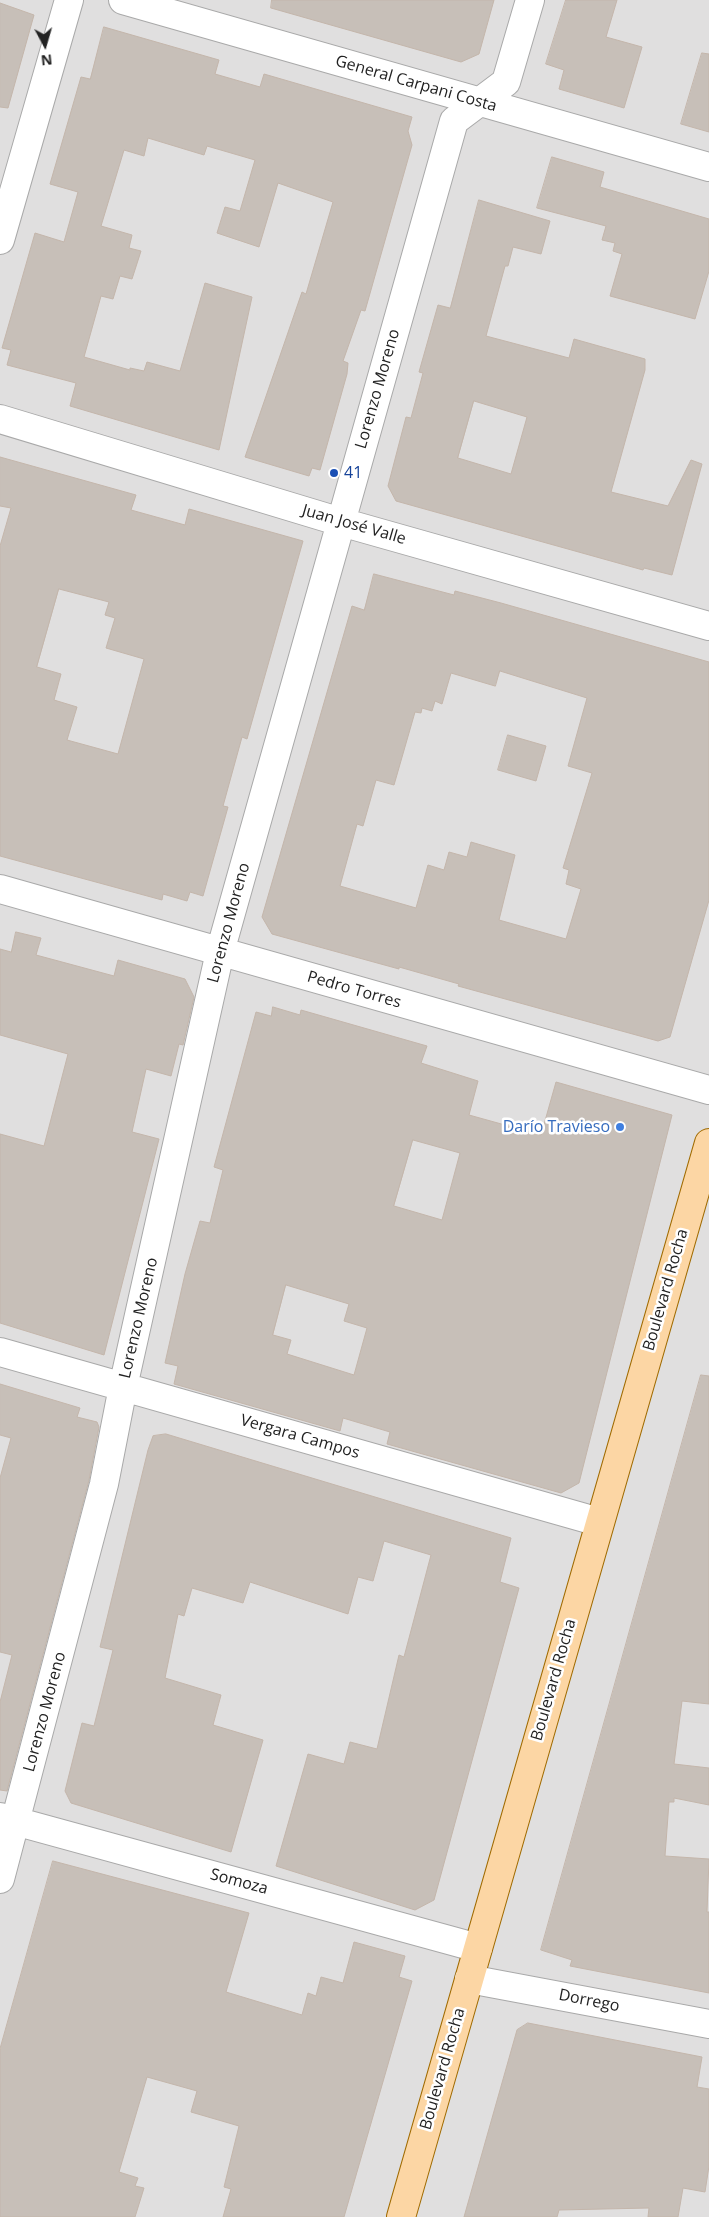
<!DOCTYPE html>
<html>
<head>
<meta charset="utf-8">
<style>
	body { margin:0 }
	#map { position:relative; width:709px; height:2217px; overflow:hidden; background:#f2efe9; font-family:"Open Sans",sans-serif }
	canvas { display:block }
	.north { position:absolute; left:20px; top:20px; width:50px; height:50px; -webkit-text-stroke:4px #fff; paint-order:stroke; rotate:174deg; font-size:14px; font-weight:700; line-height:20px; text-align:center; color:#222 }
	.north::after { content:''; display:block; margin:auto; width:18px; height:22px; background:#222; clip-path:polygon(50% 0,100% 100%,50% 72%,0 100%) }
</style>
</head>
<body>
<div id="map">
<canvas width="709" height="2217"></canvas>
<div class="north">N</div>
</div>
<script>
const ctx = document.querySelector('canvas').getContext('2d');
ctx.lineJoin = 'round';
function fill(path, color) {
  ctx.fillStyle = color;
  ctx.fill(path, 'evenodd');
}
function strokePath(path, color, width, dash) {
  ctx.strokeStyle = color;
  ctx.lineWidth = width;
  ctx.lineCap = dash ? 'butt' : 'round';
  ctx.setLineDash(dash || []);
  ctx.stroke(path);
}
function label(font, color, halo, rows, align = 'center') {
  ctx.font = font + ' "Open Sans",sans-serif';
  ctx.lineWidth = 5;
  ctx.setLineDash([]);
  ctx.textBaseline = 'middle';
  ctx.strokeStyle = halo;
  ctx.fillStyle = color;
  for (const [text, x, y, turn = 0] of rows) {
    ctx.save();
    ctx.translate(x, y);
    ctx.rotate((+turn || 0) * Math.PI / 180);
    ctx.textAlign = isNaN(turn) ? turn : align;
    if (halo) ctx.strokeText(text, 0, 0);
    ctx.fillText(text, 0, 0);
    ctx.restore();
  }
}
const residential = new Path2D(`
	M 0,0 L 709,0 L 709,2217 L 0,2217 Z`);
const building = new Path2D(`
	M 272,0 L 494,0 L 479,54 L 461,62 L 271,8 Z
	M 566,0 L 617,0 L 606,37 L 642,47 L 624,108 L 559,89 L 564,70 L 546,64 Z
	M 0,3 L 34,15 L 8,108 L 0,107 Z
	M 104,27 L 219,60 L 215,74 L 260,87 L 264,74 L 412,117 L 408,131 L 412,145 L 365,311 L 361,310 L 343,361 L 348,363 L 347,374 L 320,470 L 312,468 L 309,476 L 245,457 L 302,292 L 306,294 L 333,202 L 278,183 L 259,247 L 217,233 L 225,207 L 240,211 L 255,160 L 207,146 L 204,155 L 148,138 L 144,156 L 124,150 L 101,226 L 132,235 L 129,248 L 141,251 L 132,279 L 120,276 L 113,299 L 101,296 L 84,357 L 130,370 L 130,368 L 144,371 L 147,362 L 180,371 L 205,283 L 252,297 L 219,450 L 70,406 L 76,383 L 7,365 L 11,350 L 2,348 L 35,233 L 64,242 L 78,192 L 50,184 L 81,77 L 90,79 Z
	M 702,53 L 709,54 L 709,132 L 681,124 Z
	M 552,157 L 604,172 L 600,187 L 709,219 L 709,271 L 695,319 L 610,296 L 622,254 L 613,251 L 615,243 L 602,240 L 606,226 L 537,208 Z
	M 479,200 L 550,221 L 541,254 L 513,247 L 508,266 L 505,266 L 486,336 L 569,358 L 574,339 L 645,359 L 645,370 L 611,492 L 668,506 L 691,460 L 702,464 L 672,575 L 644,568 L 643,570 L 396,501 L 388,486 L 406,417 L 411,418 L 423,373 L 419,372 L 438,305 L 450,308 ZM 474,401 L 527,417 L 511,474 L 458,458 Z
	M 0,457 L 136,495 L 131,510 L 185,525 L 189,509 L 303,541 L 247,739 L 242,737 L 223,806 L 228,807 L 203,896 L 190,892 L 187,901 L 163,894 L 162,900 L 0,856 L 0,546 L 11,508 L 0,506 ZM 59,589 L 109,602 L 105,615 L 115,618 L 106,648 L 144,659 L 118,754 L 67,740 L 77,707 L 54,700 L 61,674 L 37,667 Z
	M 374,574 L 454,595 L 455,591 L 501,603 L 709,662 L 709,900 L 670,1037 L 658,1041 L 458,986 L 459,984 L 399,967 L 399,969 L 272,934 L 262,917 L 352,606 L 364,610 ZM 500,671 L 587,698 L 568,766 L 592,773 L 563,868 L 569,870 L 566,884 L 581,889 L 566,939 L 499,920 L 515,855 L 471,842 L 467,857 L 449,852 L 444,870 L 428,865 L 416,908 L 340,886 L 357,824 L 363,826 L 376,780 L 394,785 L 415,712 L 421,713 L 422,708 L 432,711 L 435,701 L 442,704 L 451,673 L 495,686 Z
	M 508,735 L 546,746 L 536,781 L 498,770 Z
	M 16,932 L 41,938 L 36,955 L 114,976 L 118,960 L 185,979 L 194,997 L 183,1045 L 179,1044 L 171,1076 L 146,1069 L 132,1132 L 159,1139 L 104,1355 L 0,1323 L 0,1134 L 44,1146 L 68,1054 L 0,1035 L 0,949 L 11,952 Z
	M 273,1007 L 300,1015 L 301,1010 L 427,1046 L 421,1063 L 478,1081 L 469,1115 L 541,1135 L 556,1082 L 672,1115 L 579,1483 L 561,1493 L 387,1444 L 390,1432 L 343,1418 L 340,1431 L 174,1384 L 178,1366 L 165,1363 L 185,1274 L 200,1221 L 210,1223 L 223,1170 L 214,1167 L 256,1012 L 271,1016 ZM 413,1140 L 460,1153 L 442,1220 L 394,1206 ZM 286,1285 L 349,1304 L 344,1321 L 367,1328 L 354,1375 L 287,1354 L 291,1340 L 273,1335 Z
	M 701,1375 L 709,1376 L 709,1704 L 682,1701 L 674,1764 L 709,1768 L 709,1805 L 674,1798 L 674,1802 L 669,1802 L 665,1856 L 709,1859 L 707,1912 L 709,1912 L 709,1993 L 570,1966 L 572,1960 L 541,1950 Z
	M 0,1384 L 80,1408 L 77,1417 L 97,1422 L 99,1427 L 89,1480 L 7,1791 L 0,1790 L 0,1702 L 12,1655 L 0,1652 L 0,1478 L 11,1438 L 0,1435 Z
	M 166,1434 L 511,1538 L 500,1582 L 519,1588 L 434,1900 L 415,1910 L 276,1866 L 308,1754 L 344,1764 L 350,1742 L 377,1749 L 399,1655 L 404,1657 L 431,1555 L 384,1541 L 373,1581 L 358,1577 L 348,1614 L 250,1582 L 243,1603 L 192,1588 L 184,1616 L 178,1614 L 165,1678 L 221,1695 L 213,1725 L 263,1740 L 231,1852 L 71,1803 L 65,1791 L 82,1723 L 94,1726 L 113,1650 L 100,1647 L 148,1450 L 153,1436 Z
	M 53,1861 L 249,1913 L 226,1992 L 302,2015 L 308,1993 L 316,1996 L 321,1977 L 343,1983 L 354,1942 L 405,1956 L 399,1977 L 412,1981 L 344,2217 L 223,2217 L 231,2189 L 224,2187 L 239,2126 L 191,2112 L 197,2091 L 147,2077 L 119,2172 L 138,2178 L 135,2186 L 144,2188 L 135,2217 L 0,2217 L 0,2049 Z
	M 528,2023 L 702,2057 L 697,2087 L 709,2089 L 709,2166 L 705,2192 L 683,2188 L 678,2217 L 648,2217 L 649,2208 L 559,2210 L 557,2217 L 464,2217 L 517,2030 Z`);
const minor = new Path2D(`
	M 123,0 L 709,167
	M 0,240 L 69,0
	M 0,419 L 341,522 L 709,626
	M 0,889 L 709,1090
	M 0,1352 L 599,1522
	M 0,1817 L 478,1948
	M 0,1879 L 104,1484 L 123,1387 L 220,952 L 454,121 L 506,82 L 530,0
	M 469,1979 L 709,2024`);
const major = new Path2D(`
	M 401,2217 L 709,1143`);
const markers = [
	[334,473,5,"#1a4fb4"],
	[620,1127,5,"#3f7fe0"]
];
const streetNames = [
	["General Carpani Costa",416,84,16],
	["Lorenzo Moreno",378,389,-74],
	["Juan José Valle",354,525,16],
	["Lorenzo Moreno",229,923,-75],
	["Pedro Torres",354,990,16],
	["Boulevard Rocha",666,1290,-74],
	["Lorenzo Moreno",139,1318,-77],
	["Vergara Campos",300,1437,16],
	["Boulevard Rocha",554,1680,-74],
	["Lorenzo Moreno",45,1712,-75],
	["Somoza",239,1882,15],
	["Dorrego",589,2001,11],
	["Boulevard Rocha",443,2069,-74]
];
const transitNames = [
	["41",344,473]
];
const shopNames = [
	["Darío Travieso",610,1127]
];
fill(residential, '#e0dfdf');
fill(building, '#c7bfb8');
strokePath(building, '#c4b6ab', 1);
strokePath(minor, '#a9a9a9', 30);
strokePath(major, '#a06b00', 30);
strokePath(minor, '#fff', 28);
strokePath(major, '#fcd6a4', 28);
for (const [x, y, r, color] of markers) {
  const dot = new Path2D();
  dot.arc(x, y, r, 0, 2 * Math.PI);
  ctx.fillStyle = color;
  ctx.fill(dot);
  strokePath(dot, '#fff', 2);
}
label('16px', '#222', '#fff', streetNames);
label('16px', '#164399', '#fff', transitNames, 'left');
label('16px', '#366cbe', '#fff', shopNames, 'right');
</script>
</body>
</html>
